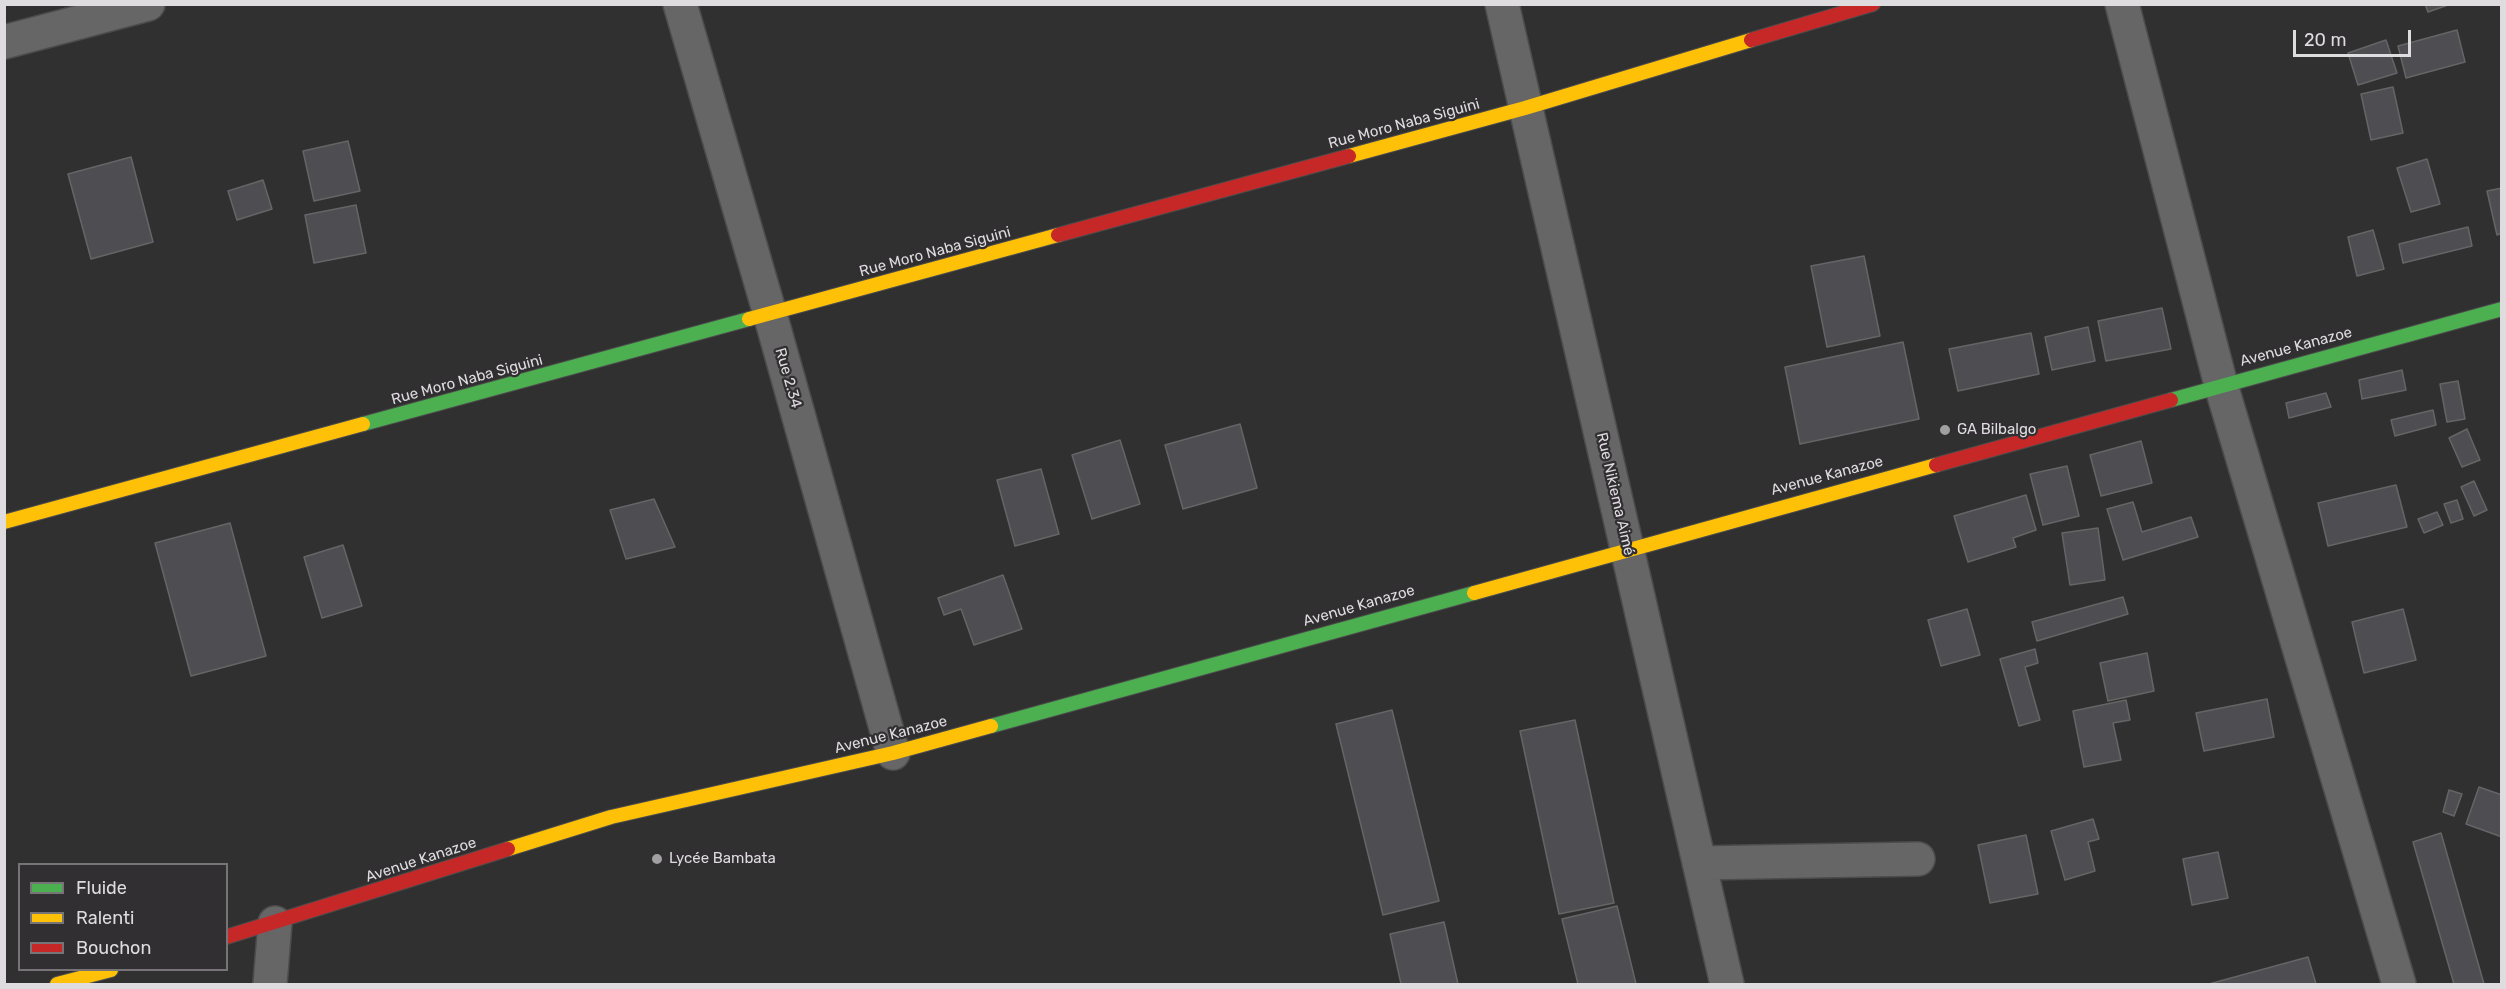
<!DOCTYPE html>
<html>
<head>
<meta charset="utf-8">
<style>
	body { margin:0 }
	#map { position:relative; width:2506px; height:989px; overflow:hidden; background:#303030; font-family:Rubik,sans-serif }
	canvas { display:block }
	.frame { position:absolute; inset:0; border:6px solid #dedcde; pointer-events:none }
	.legend { position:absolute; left:18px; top:863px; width:210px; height:108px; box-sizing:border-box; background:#312f31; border:2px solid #767476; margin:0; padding:8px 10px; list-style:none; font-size:18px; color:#dedcde }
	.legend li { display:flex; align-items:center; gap:12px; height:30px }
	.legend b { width:30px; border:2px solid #767476 }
	.scale { position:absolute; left:2293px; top:30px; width:118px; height:27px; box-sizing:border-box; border:3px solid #dedcde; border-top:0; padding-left:8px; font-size:18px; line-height:21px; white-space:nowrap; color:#dedcde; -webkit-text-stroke:4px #312f31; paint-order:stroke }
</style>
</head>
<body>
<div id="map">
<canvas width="2506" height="989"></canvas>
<div class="frame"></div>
<ul class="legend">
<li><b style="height:8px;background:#4caf50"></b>Fluide</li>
<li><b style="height:8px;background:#ffc107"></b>Ralenti</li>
<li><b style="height:8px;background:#c62828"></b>Bouchon</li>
</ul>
<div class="scale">20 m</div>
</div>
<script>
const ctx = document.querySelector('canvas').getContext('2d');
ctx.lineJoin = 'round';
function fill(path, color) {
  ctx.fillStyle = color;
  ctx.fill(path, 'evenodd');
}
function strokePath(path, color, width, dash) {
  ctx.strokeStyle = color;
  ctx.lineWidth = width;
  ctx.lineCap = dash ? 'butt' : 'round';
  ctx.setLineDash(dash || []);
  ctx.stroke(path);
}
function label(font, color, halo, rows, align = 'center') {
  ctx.font = font + ' Rubik,sans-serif';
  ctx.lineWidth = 4.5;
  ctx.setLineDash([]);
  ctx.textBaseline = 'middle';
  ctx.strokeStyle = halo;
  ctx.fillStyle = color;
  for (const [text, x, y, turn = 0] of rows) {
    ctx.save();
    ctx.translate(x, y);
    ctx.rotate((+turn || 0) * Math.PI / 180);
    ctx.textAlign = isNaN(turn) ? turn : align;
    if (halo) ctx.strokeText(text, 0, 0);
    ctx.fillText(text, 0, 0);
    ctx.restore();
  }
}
const building = new Path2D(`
	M 2425,4 L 2451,4 L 2428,12 Z
	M 2457,30 L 2465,62 L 2406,78 L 2398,46 Z
	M 2386,40 L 2397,73 L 2358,85 L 2348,53 Z
	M 2393,87 L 2403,133 L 2371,140 L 2361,94 Z
	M 348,141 L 360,191 L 314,201 L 303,151 Z
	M 131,157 L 153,242 L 91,259 L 68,174 Z
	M 2427,159 L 2440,204 L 2411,212 L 2397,168 Z
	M 263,180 L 272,209 L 237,220 L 228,191 Z
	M 2502,188 L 2502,233 L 2497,235 L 2487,191 Z
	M 356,205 L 366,253 L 314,263 L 305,215 Z
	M 2468,227 L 2472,246 L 2403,263 L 2399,244 Z
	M 2373,230 L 2384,269 L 2357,276 L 2348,237 Z
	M 1864,256 L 1880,336 L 1827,347 L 1811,266 Z
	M 2162,308 L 2171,349 L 2106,361 L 2098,321 Z
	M 2088,327 L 2095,361 L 2052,370 L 2045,337 Z
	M 2031,333 L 2039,374 L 1958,391 L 1949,349 Z
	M 1903,342 L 1919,419 L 1800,444 L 1785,367 Z
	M 2402,370 L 2406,390 L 2362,399 L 2359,380 Z
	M 2458,381 L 2465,419 L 2447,422 L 2440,384 Z
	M 2326,393 L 2331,407 L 2289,418 L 2286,403 Z
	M 2433,410 L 2436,425 L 2395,436 L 2391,420 Z
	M 1240,424 L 1257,488 L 1183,509 L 1165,445 Z
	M 2467,429 L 2480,460 L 2462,467 L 2449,438 Z
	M 1120,440 L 1140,504 L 1092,519 L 1072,455 Z
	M 2141,441 L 2152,483 L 2101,496 L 2090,455 Z
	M 2067,466 L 2079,516 L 2043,525 L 2030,474 Z
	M 1041,469 L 1059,534 L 1015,546 L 997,480 Z
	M 2474,481 L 2487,510 L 2474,516 L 2461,487 Z
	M 2396,485 L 2407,527 L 2328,546 L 2318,503 Z
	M 2026,495 L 2036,530 L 2013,538 L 2016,547 L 1968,562 L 1954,516 Z
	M 654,499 L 675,547 L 626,559 L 610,510 Z
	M 2457,500 L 2463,519 L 2451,523 L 2444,504 Z
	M 2133,502 L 2142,532 L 2191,517 L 2198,537 L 2123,560 L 2107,509 Z
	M 2437,512 L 2443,525 L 2424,533 L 2418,519 Z
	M 230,523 L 266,656 L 191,676 L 155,543 Z
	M 2098,528 L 2105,580 L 2070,585 L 2062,533 Z
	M 343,545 L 362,606 L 322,618 L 304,557 Z
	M 1003,575 L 1022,629 L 974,645 L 961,609 L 944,615 L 938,598 Z
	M 2123,597 L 2128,614 L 2037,641 L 2032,622 Z
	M 1967,609 L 1980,655 L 1941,666 L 1928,620 Z
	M 2403,609 L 2416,660 L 2364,673 L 2352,622 Z
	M 2035,649 L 2038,663 L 2025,667 L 2040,720 L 2019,726 L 2000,659 Z
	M 2147,653 L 2154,691 L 2108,701 L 2100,663 Z
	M 2267,699 L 2274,737 L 2204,751 L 2196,713 Z
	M 2126,700 L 2130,720 L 2113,723 L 2121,760 L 2084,767 L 2073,711 Z
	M 1392,710 L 1439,901 L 1383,915 L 1336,724 Z
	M 1575,720 L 1614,903 L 1559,914 L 1520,731 Z
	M 2479,787 L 2502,795 L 2502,837 L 2466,824 Z
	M 2449,790 L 2462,794 L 2454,816 L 2443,812 Z
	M 2093,819 L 2099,839 L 2088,842 L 2095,871 L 2065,880 L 2051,831 Z
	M 2441,833 L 2484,984 L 2454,984 L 2413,842 Z
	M 2026,835 L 2038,894 L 1990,903 L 1978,845 Z
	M 2218,852 L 2228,898 L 2192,905 L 2183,859 Z
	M 1617,906 L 1636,984 L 1578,984 L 1562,919 Z
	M 1444,922 L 1458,984 L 1401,984 L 1390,934 Z
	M 2308,957 L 2316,984 L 2209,984 Z`);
const street = new Path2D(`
	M 680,4 L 770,314 L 893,753
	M 1502,4 L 1727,984
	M 2122,4 L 2221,385 L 2399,984
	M 4,42 L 148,4
	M 1699,863 L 1918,859
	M 270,984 L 275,923`);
const fast = new Path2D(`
	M 2171,400 L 2502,309
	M 363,424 L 749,319
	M 991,726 L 1474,593`);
const slow = new Path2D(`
	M 1349,156 L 1525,108 L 1751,40
	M 749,319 L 1058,235
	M 4,522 L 363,424
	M 1474,593 L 1936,465
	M 508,849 L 611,817 L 893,753 L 991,726
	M 57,984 L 111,970`);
const jam = new Path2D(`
	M 1751,40 L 1873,4
	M 1058,235 L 1349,156
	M 1936,465 L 2171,400
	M 226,937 L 508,849`);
const markers = [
	[1945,430,6,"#a1a0a1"],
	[657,859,6,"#a1a0a1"]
];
const streetNames = [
	["Rue Moro Naba Siguini",1404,124,-15],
	["Rue Moro Naba Siguini",935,252,-15],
	["Avenue Kanazoe",2296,347,-15],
	["Rue 2.34",788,378,74],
	["Rue Moro Naba Siguini",467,380,-15],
	["Avenue Kanazoe",1827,476,-15],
	["Rue Nikiema Aimé",1615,494,77],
	["Avenue Kanazoe",1359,606,-16],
	["Avenue Kanazoe",891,735,-14],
	["Avenue Kanazoe",421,860,-18]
];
const poiNames = [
	["GA Bilbalgo",1957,430],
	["Lycée Bambata",669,859]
];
fill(building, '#4e4d52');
strokePath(building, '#656566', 1.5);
strokePath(street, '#4c4c4c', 36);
strokePath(fast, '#4c4c4c', 16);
strokePath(slow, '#4c4c4c', 16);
strokePath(jam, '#4c4c4c', 16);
strokePath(street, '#676667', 33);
strokePath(fast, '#4caf50', 14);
strokePath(slow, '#ffc107', 14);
strokePath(jam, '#c62828', 14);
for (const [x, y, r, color] of markers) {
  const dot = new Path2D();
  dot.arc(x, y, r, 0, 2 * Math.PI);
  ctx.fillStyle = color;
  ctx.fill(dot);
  strokePath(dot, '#312f31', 2);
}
label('15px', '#dedcde', '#312f31', streetNames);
label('15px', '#dedcde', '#312f31', poiNames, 'left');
</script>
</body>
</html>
